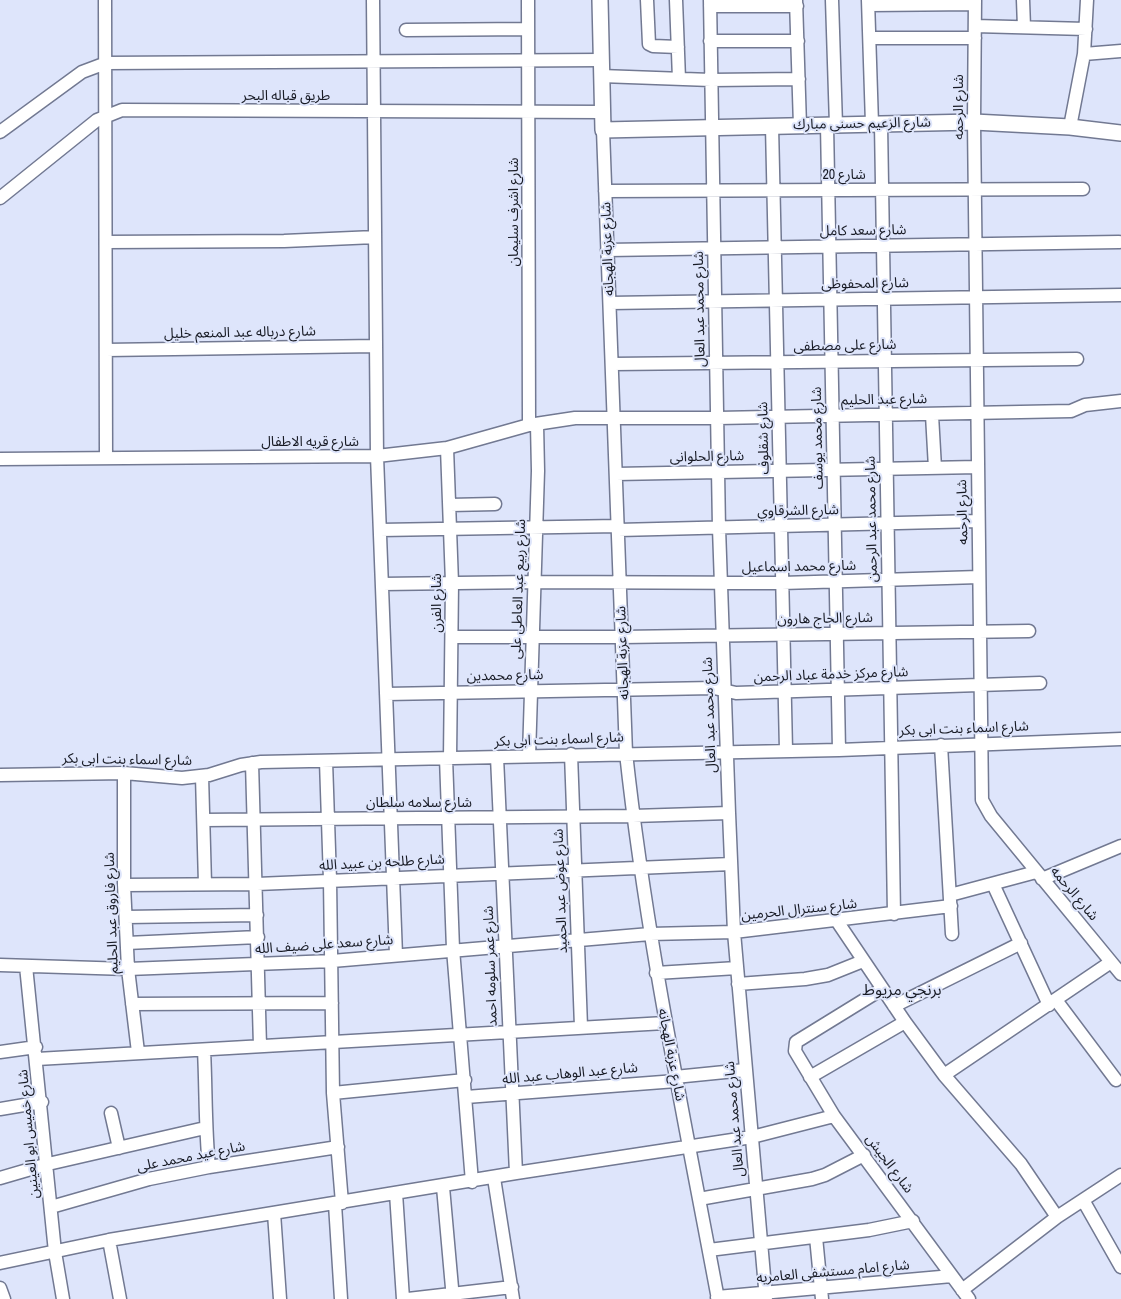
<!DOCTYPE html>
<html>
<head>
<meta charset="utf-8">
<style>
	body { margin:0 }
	canvas { display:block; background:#dee5fb }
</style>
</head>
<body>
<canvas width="1121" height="1299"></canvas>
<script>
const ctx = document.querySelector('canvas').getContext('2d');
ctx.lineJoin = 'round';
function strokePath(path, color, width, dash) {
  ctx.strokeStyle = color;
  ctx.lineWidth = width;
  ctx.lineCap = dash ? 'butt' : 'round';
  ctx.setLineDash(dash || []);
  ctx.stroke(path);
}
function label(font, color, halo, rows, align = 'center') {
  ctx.font = font + ' "Archivo Narrow","Noto Sans Arabic",sans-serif';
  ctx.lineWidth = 4;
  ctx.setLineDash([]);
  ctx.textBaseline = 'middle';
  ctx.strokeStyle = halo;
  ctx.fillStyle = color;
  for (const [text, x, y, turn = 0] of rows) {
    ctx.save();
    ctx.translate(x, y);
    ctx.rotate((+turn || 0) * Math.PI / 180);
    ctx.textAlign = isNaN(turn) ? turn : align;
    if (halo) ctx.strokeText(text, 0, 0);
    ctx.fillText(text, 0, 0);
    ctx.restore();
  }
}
const minor = new Path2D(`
	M 105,0 L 106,458
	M 373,0 L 377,456 L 396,955
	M 528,0 L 529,425
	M 647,0 L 649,44 L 653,46 L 678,47
	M 676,0 L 679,79
	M 710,0 L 719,528 L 729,813 L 734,932 L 766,1299
	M 796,0 L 800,126
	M 832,0 L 836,125
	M 868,0 L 872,124
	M 975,0 L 974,122 L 982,800 L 991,816 L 1121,974
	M 1023,0 L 1024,27
	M 869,5 L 975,4
	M 710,6 L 797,6
	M 975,26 L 1086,29
	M 406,30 L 528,29
	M 870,38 L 975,38
	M 710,41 L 798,41
	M 1084,54 L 1121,51
	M 601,76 L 711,80 L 799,79
	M 881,124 L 894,914
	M 827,125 L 839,750
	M 772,126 L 786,750
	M 1070,127 L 1084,54 L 1087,0
	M 603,130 L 626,753 C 646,937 684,1117 718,1299
	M 0,132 L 82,72 L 106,63 L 601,60
	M 605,191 L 1083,189
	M 0,198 L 97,120 L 122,110 L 602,112
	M 106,242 L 284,241 L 375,237
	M 607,250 L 1119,242
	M 610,303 L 1121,295
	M 106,350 L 376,346
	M 613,364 L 1077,359
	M 932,415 L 935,468
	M 447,448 L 452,583 L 450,758
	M 0,459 L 377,456 L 447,448 L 529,425 L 575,418 L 718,418 L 1071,411 L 1085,405 L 1121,401
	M 616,474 L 978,467
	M 450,505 L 495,504
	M 380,530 L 618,526
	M 618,530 L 978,521
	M 382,584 L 533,582 L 782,583 L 979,577
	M 452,637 L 622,637 L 1029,631
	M 386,694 L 714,688 L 736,693 L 1040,683
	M 941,745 L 952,934
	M 571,754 L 581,1027
	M 529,756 L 538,471 L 537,424
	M 497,757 L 516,1173
	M 446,758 L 453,949 L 472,1182
	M 326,761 L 330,880 L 333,1093 L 342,1203
	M 252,763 L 260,1046
	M 124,773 L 124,885 L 128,969 L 138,1052
	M 0,775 L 124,773 L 182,778 L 209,775 L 241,765 L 261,762 L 839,750 L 1121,739
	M 202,776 L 205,884
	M 204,820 L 633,816 L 729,813
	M 1042,879 L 1121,846
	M 993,884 L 1049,1005
	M 124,885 L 257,884 L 731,864
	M 950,895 L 1036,872
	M 126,917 L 257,915
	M 837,921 L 905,1022 L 944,1075 L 1021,1164 L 1057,1217
	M 127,943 L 258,937
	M 0,965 L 128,969 L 332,961 L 650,934 L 734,932 L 951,906
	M 26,966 L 55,1252 L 63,1299
	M 656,973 L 737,968
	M 738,984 L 805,979 L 828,975 L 863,961
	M 882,989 L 796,1042 L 795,1051 L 834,1116 L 969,1299
	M 1056,1000 L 1116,1080
	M 132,1004 L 332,1003
	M 894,1006 L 1021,943
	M 204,1050 C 206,1089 205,1128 209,1167
	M 0,1052 L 36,1047
	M 37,1059 L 665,1023
	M 944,1075 L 1111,962
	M 675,1077 L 745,1070
	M 810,1077 L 905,1022
	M 333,1093 L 465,1080
	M 466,1097 L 676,1081
	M 0,1109 L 42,1102
	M 111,1113 L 119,1148
	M 0,1178 L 48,1164 L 205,1128
	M 494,1178 L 513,1299
	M 443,1187 L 453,1299
	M 396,1193 L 403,1299
	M 699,1199 L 812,1179 L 825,1175 L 864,1155
	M 1083,1200 L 1121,1267
	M 335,1204 L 341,1299
	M 51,1207 L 149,1179 L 209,1167 L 338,1147
	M 274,1213 L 280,1299
	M 816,1237 L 822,1299
	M 109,1240 L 120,1299
	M 709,1250 L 869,1230 L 913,1221
	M 0,1263 L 109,1240 L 516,1173 L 752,1137 L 834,1116
	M 0,1288 L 4,1299
	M 962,1290 L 1057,1217 L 1121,1175
	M 717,1297 L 952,1276
	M 408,1299 L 512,1287`);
const tertiary = new Path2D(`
	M 600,0 L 603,130 L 974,122 L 1070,127 L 1121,133`);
const streetNames = [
	["طريق قباله البحر",286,96],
	["شارع الرحمه",959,107,-90],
	["شارع الزعيم حسنى مبارك",862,124,-1],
	["شارع 20",844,175],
	["شارع اشرف سليمان",514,212,-90],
	["شارع سعد كامل",863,231,-1],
	["شارع عزبة الهجانه",608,249,-92],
	["شارع المحفوظى",865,284,-1],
	["شارع محمد عبد العال",700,309,-91],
	["شارع درباله عبد المنعم خليل",240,333,-1],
	["شارع على مصطفى",845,346,-1],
	["شارع عبد الحليم",884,400,-1],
	["شارع شقلوف",764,438,-91],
	["شارع محمد يوسف",818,438,-91],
	["شارع قريه الاطفال",310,442],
	["شارع الحلوانى",707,457,-1],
	["شارع الشرقاوي",798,511,-1],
	["شارع الرحمه",963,512,-91],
	["شارع محمد عبد الرحمن",872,519,-91],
	["شارع محمد اسماعيل",799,567,-1],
	["شارع ربيع عبد العاطى على",519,589,-88],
	["شارع الفرن",437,603,-90],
	["شارع الحاج هارون",825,619,-1],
	["شارع عزبة الهجانه",623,653,-92],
	["شارع مركز خدمة عباد الرحمن",831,675,-2],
	["شارع محمدين",505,676,-1],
	["شارع محمد عبد العال",710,715,-92],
	["شارع اسماء بنت ابى بكر",964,729,-2],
	["شارع اسماء بنت ابى بكر",559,740,-2],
	["شارع اسماء بنت ابى بكر",127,760,1],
	["شارع سلامه سلطان",419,803],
	["شارع طلحه بن عبيد الله",382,863,-3],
	["شارع عوض عبد الحميد",561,891,-92],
	["شارع الرحمه",1074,894,50],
	["شارع سنترال الحرمين",799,910,-6],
	["شارع فاروق عبد الحليم",112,913,-92],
	["شارع سعد على ضيف الله",324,945,-4],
	["شارع عمر سلومه احمد",491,966,-92],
	["شارع عزبة الهجانه",671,1055,79],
	["شارع عبد الوهاب عبد الله",570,1074,-5],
	["شارع محمد عبد العال",735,1119,-95],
	["شارع خميس ابو العينين",29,1134,-95],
	["شارع عيد محمد على",191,1157,-11],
	["شارع الجيش",889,1164,53],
	["شارع امام مستشفى العامريه",833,1272,-5]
];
const quarterNames = [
	["برنجي مريوط",902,991]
];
strokePath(minor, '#727992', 15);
strokePath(tertiary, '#727992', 18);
strokePath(minor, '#fff', 12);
strokePath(tertiary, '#fff', 15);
label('14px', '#181b25', '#dee5fb', streetNames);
label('16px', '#181b25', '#dee5fb', quarterNames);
</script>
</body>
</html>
